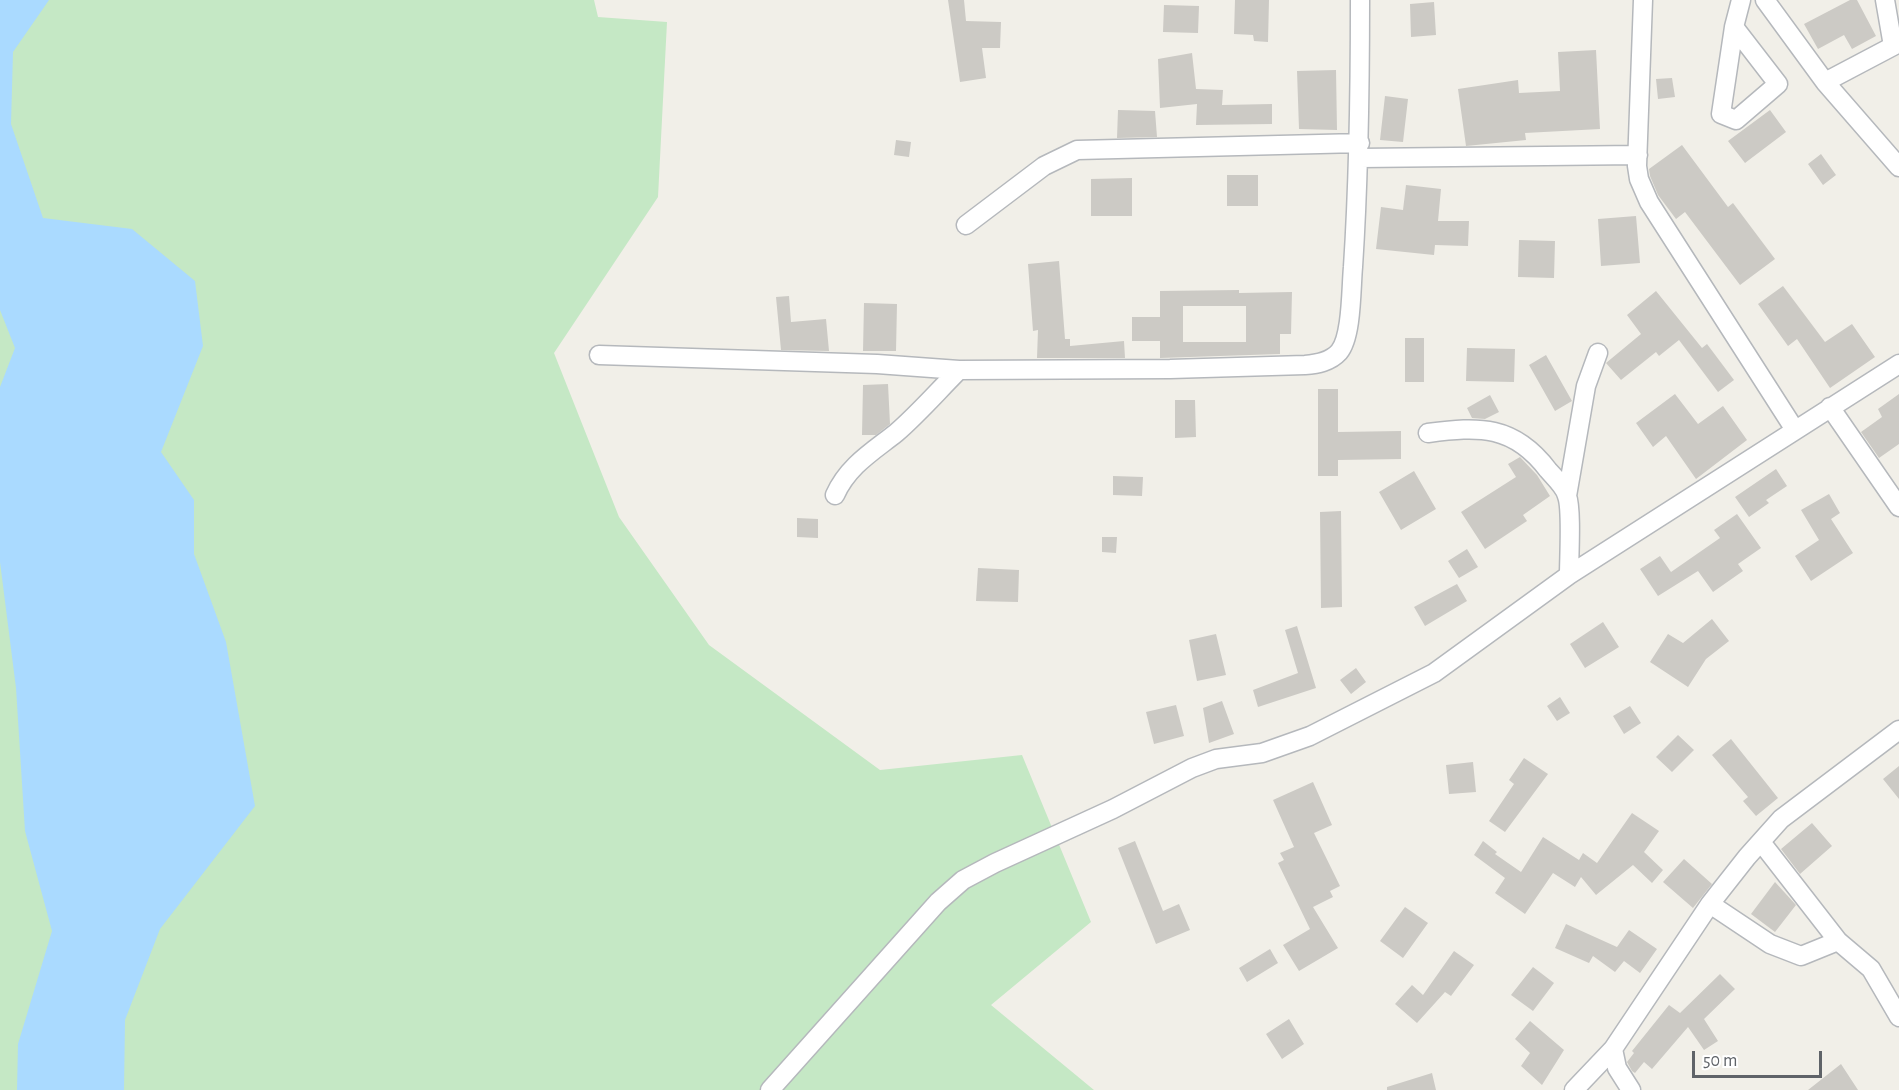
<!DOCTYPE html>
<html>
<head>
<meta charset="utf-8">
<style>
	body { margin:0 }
	#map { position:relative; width:1899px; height:1090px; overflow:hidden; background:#f1efe8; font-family:"Alegreya Sans",sans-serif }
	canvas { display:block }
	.scale { position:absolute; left:1692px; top:1051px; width:130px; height:27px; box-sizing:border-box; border:3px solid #5f6368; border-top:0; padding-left:8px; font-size:18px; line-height:21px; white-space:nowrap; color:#5f6368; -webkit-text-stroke:4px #fff; paint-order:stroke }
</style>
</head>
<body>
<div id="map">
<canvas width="1899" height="1090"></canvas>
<div class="scale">50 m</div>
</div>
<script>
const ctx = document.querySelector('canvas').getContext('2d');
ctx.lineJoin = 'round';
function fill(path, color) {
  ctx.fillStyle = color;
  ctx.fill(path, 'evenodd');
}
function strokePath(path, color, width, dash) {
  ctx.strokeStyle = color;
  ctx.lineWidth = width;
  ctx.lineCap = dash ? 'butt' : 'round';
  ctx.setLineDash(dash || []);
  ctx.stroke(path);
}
const green = new Path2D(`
	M 0,0 L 594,0 L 598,17 L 667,22 L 658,197 L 554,353 L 619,517 L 709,645 L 880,770 L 1022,755 L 1091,922 L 991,1005 L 1094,1090 L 0,1090 Z`);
const water = new Path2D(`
	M 0,0 L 49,0 L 13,52 L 11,124 L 43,218 L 132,229 L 195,281 L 203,346 L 161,452 L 194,500 L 194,554 L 226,642 L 255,806 L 160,929 L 125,1020 L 124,1090 L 17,1090 L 18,1044 L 52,931 L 25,831 L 16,688 L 0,562 L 0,387 L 15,348 L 0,310 Z`);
const building = new Path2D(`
	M 948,0 L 964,0 L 966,21 L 1001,22 L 1000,48 L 982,48 L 986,78 L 960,82 Z
	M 1235,0 L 1269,0 L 1268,42 L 1254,41 L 1253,35 L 1234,34 Z
	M 1850,0 L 1857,0 L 1876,36 L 1852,49 L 1844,35 L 1818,49 L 1804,24 Z
	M 1434,2 L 1436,35 L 1411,37 L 1410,4 Z
	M 1164,5 L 1199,6 L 1198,33 L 1163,32 Z
	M 1596,50 L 1600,129 L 1525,133 L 1526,140 L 1466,146 L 1458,89 L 1518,80 L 1519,93 L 1560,91 L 1558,52 Z
	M 1192,53 L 1196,89 L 1223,90 L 1222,105 L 1272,104 L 1272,124 L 1196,125 L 1197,104 L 1160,108 L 1158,59 Z
	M 1336,70 L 1337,130 L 1299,129 L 1297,71 Z
	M 1672,78 L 1675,97 L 1658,99 L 1656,79 Z
	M 1385,96 L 1408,99 L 1403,142 L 1380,140 Z
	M 1118,110 L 1155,111 L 1157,137 L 1117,138 Z
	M 1770,110 L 1786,132 L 1745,163 L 1728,141 Z
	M 896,140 L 911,142 L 909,157 L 894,155 Z
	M 1682,145 L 1728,207 L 1733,203 L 1775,259 L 1740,285 L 1685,212 L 1676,219 L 1658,195 L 1650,176 L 1649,169 Z
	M 1821,154 L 1836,175 L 1823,185 L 1808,164 Z
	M 1227,175 L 1258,175 L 1258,206 L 1227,206 Z
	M 1132,178 L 1132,216 L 1091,216 L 1091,179 Z
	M 1406,185 L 1441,189 L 1438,221 L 1469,221 L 1468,246 L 1435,245 L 1434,255 L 1376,249 L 1381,207 L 1403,210 Z
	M 1636,216 L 1640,263 L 1601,266 L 1598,219 Z
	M 1519,240 L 1555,241 L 1554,278 L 1518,277 Z
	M 1059,261 L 1065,339 L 1070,339 L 1070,346 L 1124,341 L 1125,358 L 1037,358 L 1038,330 L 1033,331 L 1028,264 Z
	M 1783,286 L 1825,342 L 1852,324 L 1875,357 L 1830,388 L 1797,339 L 1788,346 L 1758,304 Z
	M 1239,290 L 1239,293 L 1292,292 L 1291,334 L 1280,334 L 1280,354 L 1160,358 L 1160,341 L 1132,341 L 1132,317 L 1160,317 L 1160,291 ZM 1183,306 L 1246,306 L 1246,342 L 1183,342 Z
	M 1656,291 L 1702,348 L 1707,344 L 1734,380 L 1718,392 L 1679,340 L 1659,356 L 1656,352 L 1621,380 L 1606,363 L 1641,334 L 1627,315 Z
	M 789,296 L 791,322 L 826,319 L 829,351 L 781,350 L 776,297 Z
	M 864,303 L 897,304 L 896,351 L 863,351 Z
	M 1405,338 L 1424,338 L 1424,382 L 1405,382 Z
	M 1467,348 L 1515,349 L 1514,382 L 1466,381 Z
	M 1546,355 L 1572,401 L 1555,411 L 1529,365 Z
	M 888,384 L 890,424 L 876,435 L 862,435 L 863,385 Z
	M 1318,389 L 1338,389 L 1338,432 L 1401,431 L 1401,459 L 1338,460 L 1338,476 L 1318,476 Z
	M 1675,394 L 1698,424 L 1723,406 L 1747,440 L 1696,479 L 1666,436 L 1653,447 L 1636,423 Z
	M 1899,394 L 1899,444 L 1879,458 L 1861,432 L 1882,417 L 1878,409 Z
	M 1490,395 L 1499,412 L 1485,419 L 1472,418 L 1467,408 Z
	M 1175,400 L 1195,400 L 1196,437 L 1175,438 Z
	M 1520,457 L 1537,475 L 1550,496 L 1523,515 L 1527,521 L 1485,549 L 1461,512 L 1516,477 L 1508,464 Z
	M 1776,469 L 1787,486 L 1766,500 L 1769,503 L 1749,517 L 1735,497 Z
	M 1414,471 L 1436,509 L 1401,530 L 1379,492 Z
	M 1113,476 L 1143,477 L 1142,496 L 1113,495 Z
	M 1829,494 L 1840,513 L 1831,519 L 1853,553 L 1811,581 L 1795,556 L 1819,540 L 1801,510 Z
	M 1341,511 L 1342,607 L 1321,608 L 1320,512 Z
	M 1737,514 L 1761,548 L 1738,564 L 1743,571 L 1713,592 L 1698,571 L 1658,596 L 1640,569 L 1660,556 L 1671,572 L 1720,538 L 1714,530 Z
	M 797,518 L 818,519 L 818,538 L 797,537 Z
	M 1102,537 L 1117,537 L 1116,553 L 1102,552 Z
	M 1467,549 L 1478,567 L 1459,578 L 1448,561 Z
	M 978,568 L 1019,570 L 1018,602 L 976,601 Z
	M 1457,584 L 1467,601 L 1425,626 L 1414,607 Z
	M 1712,619 L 1729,641 L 1706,659 L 1688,687 L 1650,662 L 1668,634 L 1683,643 Z
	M 1603,622 L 1619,647 L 1585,668 L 1570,644 Z
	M 1297,626 L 1316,688 L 1258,707 L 1253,690 L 1298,673 L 1285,630 Z
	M 1216,634 L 1226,675 L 1197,681 L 1189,640 Z
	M 1356,668 L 1366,682 L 1351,694 L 1340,680 Z
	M 1560,697 L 1570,713 L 1557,721 L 1547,706 Z
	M 1222,701 L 1234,734 L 1209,743 L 1203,708 Z
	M 1176,705 L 1184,736 L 1154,744 L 1146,712 Z
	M 1630,706 L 1641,723 L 1624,734 L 1613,716 Z
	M 1678,735 L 1694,750 L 1672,772 L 1656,757 Z
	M 1731,739 L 1778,798 L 1756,816 L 1743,801 L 1748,797 L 1712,755 Z
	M 1524,758 L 1548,774 L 1505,832 L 1489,821 L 1514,784 L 1509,780 Z
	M 1473,762 L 1476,792 L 1449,794 L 1446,765 Z
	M 1899,766 L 1899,799 L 1883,779 Z
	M 1313,782 L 1332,825 L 1314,833 L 1340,886 L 1330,891 L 1333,897 L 1313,907 L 1338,948 L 1299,971 L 1283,945 L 1310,929 L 1278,863 L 1284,860 L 1280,853 L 1294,847 L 1273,800 Z
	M 1632,813 L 1659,831 L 1644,852 L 1663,870 L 1652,883 L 1633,865 L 1596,895 L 1581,877 L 1575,887 L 1553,873 L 1525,914 L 1495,893 L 1505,878 L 1474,855 L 1483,841 L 1497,852 L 1495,854 L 1521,872 L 1543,837 L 1579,860 L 1583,853 L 1597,863 Z
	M 1812,823 L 1832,846 L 1800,874 L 1781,849 Z
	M 1135,841 L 1163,911 L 1179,904 L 1190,930 L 1156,944 L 1118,848 Z
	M 1684,859 L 1712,884 L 1693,908 L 1663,882 Z
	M 1775,882 L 1796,905 L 1775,932 L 1751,914 Z
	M 1405,907 L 1428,923 L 1403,958 L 1380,941 Z
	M 1566,924 L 1617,947 L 1629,930 L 1657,949 L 1640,973 L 1624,961 L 1615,972 L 1593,956 L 1589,963 L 1555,948 Z
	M 1270,949 L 1278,963 L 1247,982 L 1239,968 Z
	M 1454,951 L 1474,965 L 1451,996 L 1445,992 L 1417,1023 L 1395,1004 L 1412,985 L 1423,995 Z
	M 1533,967 L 1554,983 L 1533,1011 L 1511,995 Z
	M 1720,974 L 1735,989 L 1704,1019 L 1718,1041 L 1704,1050 L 1688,1027 L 1652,1069 L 1644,1062 L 1635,1073 L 1632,1071 L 1627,1062 L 1634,1053 L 1632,1051 L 1669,1005 L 1680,1013 Z
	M 1289,1019 L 1304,1044 L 1282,1059 L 1266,1034 Z
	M 1530,1021 L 1564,1050 L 1542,1085 L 1521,1066 L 1530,1053 L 1515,1039 Z
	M 1841,1064 L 1858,1090 L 1808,1090 Z
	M 1432,1073 L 1436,1090 L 1387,1090 L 1387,1087 Z`);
const minor = new Path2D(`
	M 1643,0 L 1637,166 L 1639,179 L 1649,202 L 1795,430
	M 1765,0 L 1825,82 L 1899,167
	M 1885,0 L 1893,46
	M 1734,27 L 1778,84 L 1736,120 L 1721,114 L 1734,27 L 1741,0
	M 1825,82 L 1899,43
	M 1360,158 L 1638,155
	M 966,225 L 1044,166 L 1077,150 L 1360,143
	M 599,355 L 877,364 L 959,370 L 1170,369 L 1305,365 C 1317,364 1330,362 1339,352 C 1352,337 1351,288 1353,267 C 1359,176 1360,90 1360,0
	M 1830,407 L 1899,507
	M 1428,433 C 1479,426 1514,425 1548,470 C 1554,477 1565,487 1567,496 C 1572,509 1569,558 1569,575
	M 835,495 C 848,466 872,452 896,433 C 918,414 938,391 959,370
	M 1567,496 L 1586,386 L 1598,353
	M 1761,842 L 1838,941 L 1871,969 L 1899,1017
	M 1710,904 L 1770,944 L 1801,956 L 1838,941
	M 1613,1049 L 1617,1068 L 1631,1090
	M 770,1090 L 938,902 L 963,880 L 995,863 L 1113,809 L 1192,768 L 1216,759 L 1262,753 L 1310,736 L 1434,673 L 1569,575 L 1899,364
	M 1574,1090 L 1613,1049 L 1710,904 L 1747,857 L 1781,819 L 1899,730`);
fill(green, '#c5e8c5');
fill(water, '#aadaff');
fill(building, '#cccac5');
strokePath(minor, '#b5b8bc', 21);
strokePath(minor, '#fff', 18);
</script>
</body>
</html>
